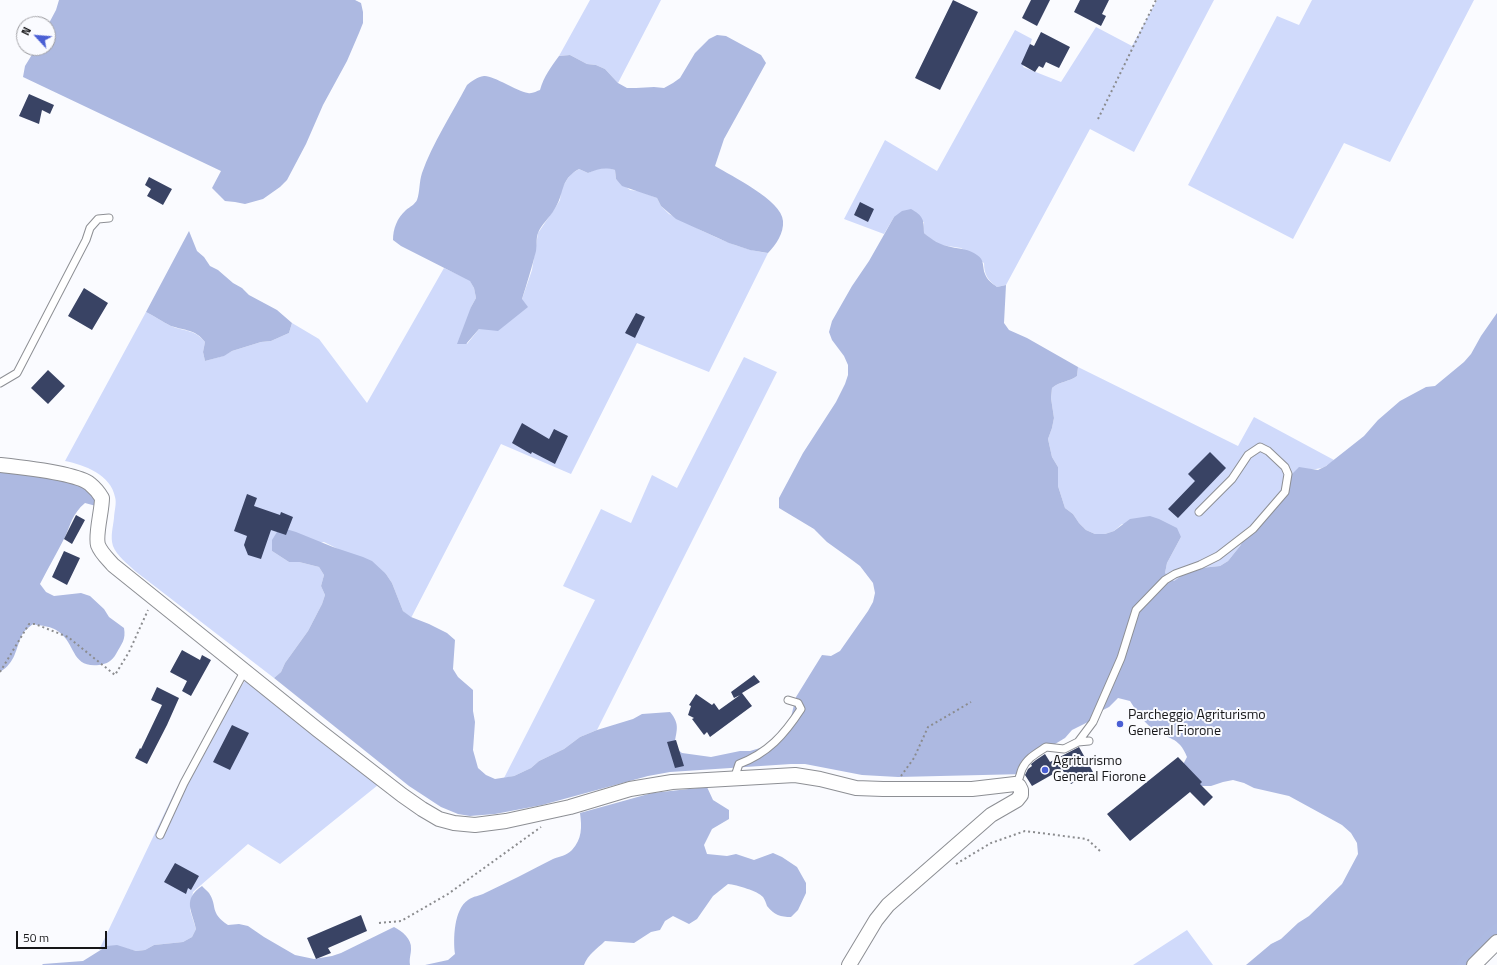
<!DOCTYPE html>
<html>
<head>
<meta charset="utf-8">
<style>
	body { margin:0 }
	#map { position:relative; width:1497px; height:965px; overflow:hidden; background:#fafbff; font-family:"Titillium Web",sans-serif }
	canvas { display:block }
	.north { position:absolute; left:16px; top:16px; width:40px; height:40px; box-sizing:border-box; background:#fafbff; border:1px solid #9f9fa3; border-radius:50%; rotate:296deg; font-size:11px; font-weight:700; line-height:16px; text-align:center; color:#161618 }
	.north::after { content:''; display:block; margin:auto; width:14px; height:18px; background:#4a5fd4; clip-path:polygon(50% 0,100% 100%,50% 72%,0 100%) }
	.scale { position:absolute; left:16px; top:931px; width:91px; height:18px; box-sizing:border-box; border:2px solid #161618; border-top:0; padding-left:5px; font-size:12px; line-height:14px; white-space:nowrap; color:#161618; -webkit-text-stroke:3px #fafbff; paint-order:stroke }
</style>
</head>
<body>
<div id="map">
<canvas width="1497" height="965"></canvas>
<div class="north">N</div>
<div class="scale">50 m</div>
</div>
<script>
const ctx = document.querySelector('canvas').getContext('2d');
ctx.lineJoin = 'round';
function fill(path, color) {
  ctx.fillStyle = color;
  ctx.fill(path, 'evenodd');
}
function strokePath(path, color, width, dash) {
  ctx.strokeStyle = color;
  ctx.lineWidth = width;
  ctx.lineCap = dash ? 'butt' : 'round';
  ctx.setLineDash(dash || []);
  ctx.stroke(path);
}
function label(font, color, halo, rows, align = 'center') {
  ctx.font = font + ' "Titillium Web",sans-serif';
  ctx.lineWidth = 4;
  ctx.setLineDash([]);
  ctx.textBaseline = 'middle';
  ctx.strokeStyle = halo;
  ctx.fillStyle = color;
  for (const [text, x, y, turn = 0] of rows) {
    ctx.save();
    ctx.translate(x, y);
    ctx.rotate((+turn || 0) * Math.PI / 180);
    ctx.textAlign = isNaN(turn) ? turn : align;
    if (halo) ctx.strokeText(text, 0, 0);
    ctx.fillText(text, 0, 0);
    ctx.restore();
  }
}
const green = new Path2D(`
	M 590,0 L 661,0 L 618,83 L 605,69 L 596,65 L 587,64 L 570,55 L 559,56 Z
	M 1157,0 L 1214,0 L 1134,152 L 1090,129 L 1006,285 L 997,287 C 988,280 984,275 984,263 L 961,248 L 941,245 L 932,240 L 924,233 L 924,222 L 894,217 L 884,234 L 844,219 L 885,140 L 937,171 L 1015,30 L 1032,39 L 1023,67 L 1061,82 L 1096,27 L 1132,46 Z
	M 1312,0 L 1474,0 L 1390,162 L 1344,143 L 1293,239 L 1188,185 L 1277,16 L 1299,25 Z
	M 606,167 L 615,170 L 616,179 L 630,190 L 639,191 L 657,198 L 661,206 L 669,214 C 700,229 733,249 768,253 L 709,372 L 637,343 L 571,474 L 501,444 L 411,618 L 403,611 L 392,583 L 386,574 L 342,551 L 324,542 L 272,551 L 289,562 L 299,562 L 319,567 L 324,575 L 321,586 L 325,595 L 322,604 L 308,631 L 285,663 L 281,672 L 274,678 L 135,571 C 128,564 117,556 113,546 C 110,537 113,527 114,518 C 114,512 117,503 115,497 C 111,475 85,465 65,461 L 146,312 C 154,316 163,322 171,326 C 186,332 194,329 205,342 L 203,352 L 205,361 L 223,356 L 232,351 L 261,342 L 271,341 L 289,333 L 292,323 L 319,339 L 367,403 L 444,268 L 470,280 L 474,288 L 476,298 L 471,307 L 467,344 L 479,329 L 522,299 L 532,270 L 538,233 L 555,208 L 560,200 L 561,190 L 566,181 L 571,174 L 579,169 L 588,173 L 597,169 Z
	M 744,357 L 777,372 L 597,730 L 580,737 L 564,749 L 539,761 L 531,768 L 514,776 L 504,778 L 595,600 L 563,586 L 601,509 L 631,523 L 652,475 L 677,488 Z
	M 1078,367 L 1238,446 L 1254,417 L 1334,460 C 1326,467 1320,470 1309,469 L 1268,518 L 1250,528 L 1240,546 L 1228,561 L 1220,566 L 1191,569 L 1174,581 L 1165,573 L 1167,563 L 1181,537 L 1122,524 L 1114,531 L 1105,534 L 1095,534 L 1086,530 L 1079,523 L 1073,514 L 1065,508 L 1058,486 L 1058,467 L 1052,457 L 1048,439 L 1052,428 L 1054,418 L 1051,398 L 1052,388 C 1060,381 1069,382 1077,376 Z
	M 246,679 L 378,785 L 280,864 L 248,844 L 193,892 L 190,910 L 196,929 L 192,937 L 183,942 L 154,945 L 145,950 L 136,951 L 117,946 L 99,950 L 176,789 Z
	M 1187,930 L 1213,965 L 1133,965 Z`);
const forest = new Path2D(`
	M 59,0 L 355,0 L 361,3 L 363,12 L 363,23 L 359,33 L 347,61 L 323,105 L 306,144 L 287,180 L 280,187 L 263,199 L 245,204 L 235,202 L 225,201 L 212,188 L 221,171 L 23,77 L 25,66 L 36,48 L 48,48 L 48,25 L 56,10 Z
	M 717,35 L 726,36 L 761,55 L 766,63 L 724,139 L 715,166 C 731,176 782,200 783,221 C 784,233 776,245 768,253 L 750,250 L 729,243 L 676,219 L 661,206 L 657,198 L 622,186 L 616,179 L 615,170 C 604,167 598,169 588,173 L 579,169 C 559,180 565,194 554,210 C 550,217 541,225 538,233 C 536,238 537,245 536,251 C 532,267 527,283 522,299 L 528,307 L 498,331 L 479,329 L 466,344 L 457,344 L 471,307 L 476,298 L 474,288 L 470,281 L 401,246 L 393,240 C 393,229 397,218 406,210 C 410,207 415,204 417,200 C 420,191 419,182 422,173 C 432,144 453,112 467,85 C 472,81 477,77 484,76 C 493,75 516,91 528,93 C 532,94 537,91 540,90 C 544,76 551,67 559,56 L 570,55 L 587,64 L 596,65 L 605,69 L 618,83 L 627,88 L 636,88 L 654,87 L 664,88 L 673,83 L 680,78 L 695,53 L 709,39 Z
	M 911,209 C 923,216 924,219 924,233 C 932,240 940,245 951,247 C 960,249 969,249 977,255 C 985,260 982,267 985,274 C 987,280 992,283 997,287 L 1006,285 L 1004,323 L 1009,330 L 1027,338 L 1078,367 L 1077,376 C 1069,382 1060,381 1052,388 L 1051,398 L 1054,418 L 1052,428 L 1048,439 L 1052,457 L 1058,467 L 1058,486 L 1065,508 L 1073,514 L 1079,523 L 1086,530 L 1095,534 L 1105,534 L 1114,531 L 1130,519 L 1150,516 L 1159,519 L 1177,528 L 1181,537 L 1167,563 L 1165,573 L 1174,581 L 1191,569 L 1220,566 L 1228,561 L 1240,546 L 1250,528 L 1268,518 L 1292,474 L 1299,467 L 1318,470 L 1326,466 L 1364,436 L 1378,420 L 1400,401 L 1426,387 L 1435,386 L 1464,362 L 1471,354 L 1481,336 L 1497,313 L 1497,924 L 1457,965 L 1246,965 L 1271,944 L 1281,939 L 1298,923 L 1309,916 L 1342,884 L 1358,854 L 1357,843 L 1351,833 L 1342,825 L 1289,796 L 1254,788 L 1244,783 L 1233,780 L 1223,782 L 1211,786 L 1198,786 L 1177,776 L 1187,757 C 1179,736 1168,740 1152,728 C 1142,721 1136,710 1130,701 L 1118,698 L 1109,707 L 1099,712 L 1092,720 L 1072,730 L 1065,738 L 1045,750 L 1027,763 L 1025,774 L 898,777 L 862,775 L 805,764 L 791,764 L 670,772 L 648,776 L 542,805 L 495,814 L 470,816 L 458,814 L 441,807 L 409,786 L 274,678 L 281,672 L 285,663 L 308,631 L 322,604 L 325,595 L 321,586 L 324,575 L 319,567 L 299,562 L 289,562 L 272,551 L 272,540 L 277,532 L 286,529 L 296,532 L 333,547 L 363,557 L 372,561 L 386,574 L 392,583 L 403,611 L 411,617 L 429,624 L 447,633 L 455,640 L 453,669 L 458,677 L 473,690 L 473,711 L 475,722 L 473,750 L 478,768 L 486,775 L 495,779 L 514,776 L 531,768 L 539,761 L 564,749 L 580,737 L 597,730 L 633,719 L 642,714 L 670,712 C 681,725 676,731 674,747 L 682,753 L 711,757 L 740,751 L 750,751 L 767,746 L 775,740 L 791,717 L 796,697 L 822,655 L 831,656 L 840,651 L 868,611 L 873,602 L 875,593 L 873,583 L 860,566 L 852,560 L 827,542 L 814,529 L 779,508 L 779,498 L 803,453 L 836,402 L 845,384 L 848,375 L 848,365 L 844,356 L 832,340 L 829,332 L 832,321 L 852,286 L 869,261 L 894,217 L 902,211 Z
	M 189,231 L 197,251 L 204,257 L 210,266 L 218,270 L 233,283 L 242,288 L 249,295 L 277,310 L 292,323 L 289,333 L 271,341 L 261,342 L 232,351 L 224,356 L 205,361 L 203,352 L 205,342 C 195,329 186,331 171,326 C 163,322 154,316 146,312 Z
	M 0,469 L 72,481 L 95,494 L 96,506 L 85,503 C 72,514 71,524 65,537 C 57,553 48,568 40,584 L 46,592 L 54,596 L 81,593 L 90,596 L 104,609 L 109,617 L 124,628 C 126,640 122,643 116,654 C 112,661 107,664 99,665 C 71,668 76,644 59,632 C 52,626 41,626 33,624 C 29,627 24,631 22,635 C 15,650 16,662 0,672 Z
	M 707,787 L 713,800 L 729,810 L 729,819 L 712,829 L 704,845 L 707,854 L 727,856 L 736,854 L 754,860 L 773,853 L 782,857 L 797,867 L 806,883 L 806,893 L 798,910 L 791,917 C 781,917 774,915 767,906 C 766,903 765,900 763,897 C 758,891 737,885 728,884 L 713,896 L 697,919 L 689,924 L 673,916 L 665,921 L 660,930 L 651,932 L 634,943 L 605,941 C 597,949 588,954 584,965 L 425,965 L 448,960 L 455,954 C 453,939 454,909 468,900 C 473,896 480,896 485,893 C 508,882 530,871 553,859 C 560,856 566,856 572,850 C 582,839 582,827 580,813 L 652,793 Z
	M 202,886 C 204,888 207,891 209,893 C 218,907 209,912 228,925 L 239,924 L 248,926 L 264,937 L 295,955 L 314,959 L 332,956 L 341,953 L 394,927 C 402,931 412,939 411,949 C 411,955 409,958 410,965 L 42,965 L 43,964 L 83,961 L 107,946 L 117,945 L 136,951 L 145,950 L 154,945 L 183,942 L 192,937 L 196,929 C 192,910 182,900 202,886 Z`);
const canal = new Path2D(`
	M 1463,965 L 1497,930`);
const building = new Path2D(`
	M 953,0 L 978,12 L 940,90 L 915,78 Z
	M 1031,0 L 1050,0 L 1037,26 L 1022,18 Z
	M 1080,0 L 1109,0 L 1102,14 L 1106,16 L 1101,26 L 1074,12 Z
	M 1041,32 L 1070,47 L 1059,68 L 1046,62 L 1043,68 L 1039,66 L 1035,72 L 1021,64 L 1030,44 L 1034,46 Z
	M 29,94 L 54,105 L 50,114 L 42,110 L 39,124 L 19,116 Z
	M 149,177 L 172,189 L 163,205 L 147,196 L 151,189 L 145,185 Z
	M 860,202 L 874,209 L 868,222 L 854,215 Z
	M 84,288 L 108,303 L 92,330 L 68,316 Z
	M 636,313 L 645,317 L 635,338 L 625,333 Z
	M 48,370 L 65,386 L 48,404 L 31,388 Z
	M 522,423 L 549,439 L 554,429 L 568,436 L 555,464 L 532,452 L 531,454 L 512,443 Z
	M 1210,452 L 1226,468 L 1178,518 L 1168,509 L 1195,481 L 1188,474 Z
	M 247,494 L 257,498 L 254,506 L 280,515 L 281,512 L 293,517 L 286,535 L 271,530 L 261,559 L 248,555 L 244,545 L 247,536 L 234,531 Z
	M 76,515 L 85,520 L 72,544 L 64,539 Z
	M 64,551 L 80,558 L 67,585 L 52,577 Z
	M 182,650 L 200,660 L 202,655 L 211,660 L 191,696 L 182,691 L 187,681 L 170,672 Z
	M 754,675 L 760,682 L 742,693 L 752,706 L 710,737 L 707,732 L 704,735 L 692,719 L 694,718 L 688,715 L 691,706 L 689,705 L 696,694 L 712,705 L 714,703 L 719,710 L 740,695 L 734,698 L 731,692 Z
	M 157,687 L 179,698 L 167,725 L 147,764 L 135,758 L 140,748 L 141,749 L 162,705 L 151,700 Z
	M 232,725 L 249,733 L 230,770 L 213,762 Z
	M 676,740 L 684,766 L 675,768 L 667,742 Z
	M 1079,747 L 1093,772 L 1071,784 L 1062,769 L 1032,786 L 1025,775 L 1028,769 L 1032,766 L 1031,764 L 1036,760 L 1045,754 L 1050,762 Z
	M 1178,757 L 1202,782 L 1200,784 L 1213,797 L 1204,806 L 1190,792 L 1130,841 L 1107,814 Z
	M 175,863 L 199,876 L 191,890 L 188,888 L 186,894 L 164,882 Z
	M 361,915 L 367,931 L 328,948 L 331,953 L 316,959 L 307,938 Z`);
const path = new Path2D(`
	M 1098,119 L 1156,0
	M 0,672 L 29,624 L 35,624 L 68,637 L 115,675 L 129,652 L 148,610
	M 901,776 L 914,758 L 928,727 L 971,702
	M 956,864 L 991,843 L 1025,831 L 1087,839 L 1100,851
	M 379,923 L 401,921 L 448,894 L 541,827`);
const lane = new Path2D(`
	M 0,383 L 17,373 L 86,240 L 90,228 L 98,219 L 109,218
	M 1078,742 L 1093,722 L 1121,658 L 1136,610 L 1165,580 L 1175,574 L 1200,565 L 1218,556 L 1253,529 L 1285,492 L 1288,474 L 1285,467 L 1268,451 L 1260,447 L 1248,455 L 1232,479 L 1199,512
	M 734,779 L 739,764 C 768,753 784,735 801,709 L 798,703 L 788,700
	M 1015,784 C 1021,778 1019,776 1022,769 C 1027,758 1037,753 1046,747 L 1064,749 L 1078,742 L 1089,741
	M 160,835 L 184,783 L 245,670`);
const street = new Path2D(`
	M 0,465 C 19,467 77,473 90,484 C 95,488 99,493 102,498 C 102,511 95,535 98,545 C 101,553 108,559 113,565 L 318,730 L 402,795 L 422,809 L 439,819 L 454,823 L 475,825 L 506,821 L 570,807 L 630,789 L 672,782 L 795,775 L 820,779 L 856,788 L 883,789 L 972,789 L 1015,784 L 1019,786 L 1021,790 L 1021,795 L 1017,800 L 991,815 L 888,905 L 876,920 L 849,965
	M 1474,965 L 1497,942`);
const markers = [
	[1120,724,4,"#4a5fd4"],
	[1045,770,4,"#4a5fd4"]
];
const poiNames = [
	["Parcheggio Agriturismo",1128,716],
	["General Fiorone",1128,732],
	["Agriturismo",1053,762],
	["General Fiorone",1053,778]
];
fill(green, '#d0dafb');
fill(forest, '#adb9e1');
strokePath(canal, '#adbae2', 13);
fill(building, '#394364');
strokePath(lane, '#8d8f94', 9);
strokePath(street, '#8d8f94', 16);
strokePath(path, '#8b8c8f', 2, [2, 3]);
strokePath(lane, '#fff', 7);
strokePath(street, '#fff', 14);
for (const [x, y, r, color] of markers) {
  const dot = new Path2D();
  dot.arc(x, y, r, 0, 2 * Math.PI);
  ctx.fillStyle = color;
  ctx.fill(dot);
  strokePath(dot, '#fafbff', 1.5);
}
label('14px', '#161618', '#fafbff', poiNames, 'left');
</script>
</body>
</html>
